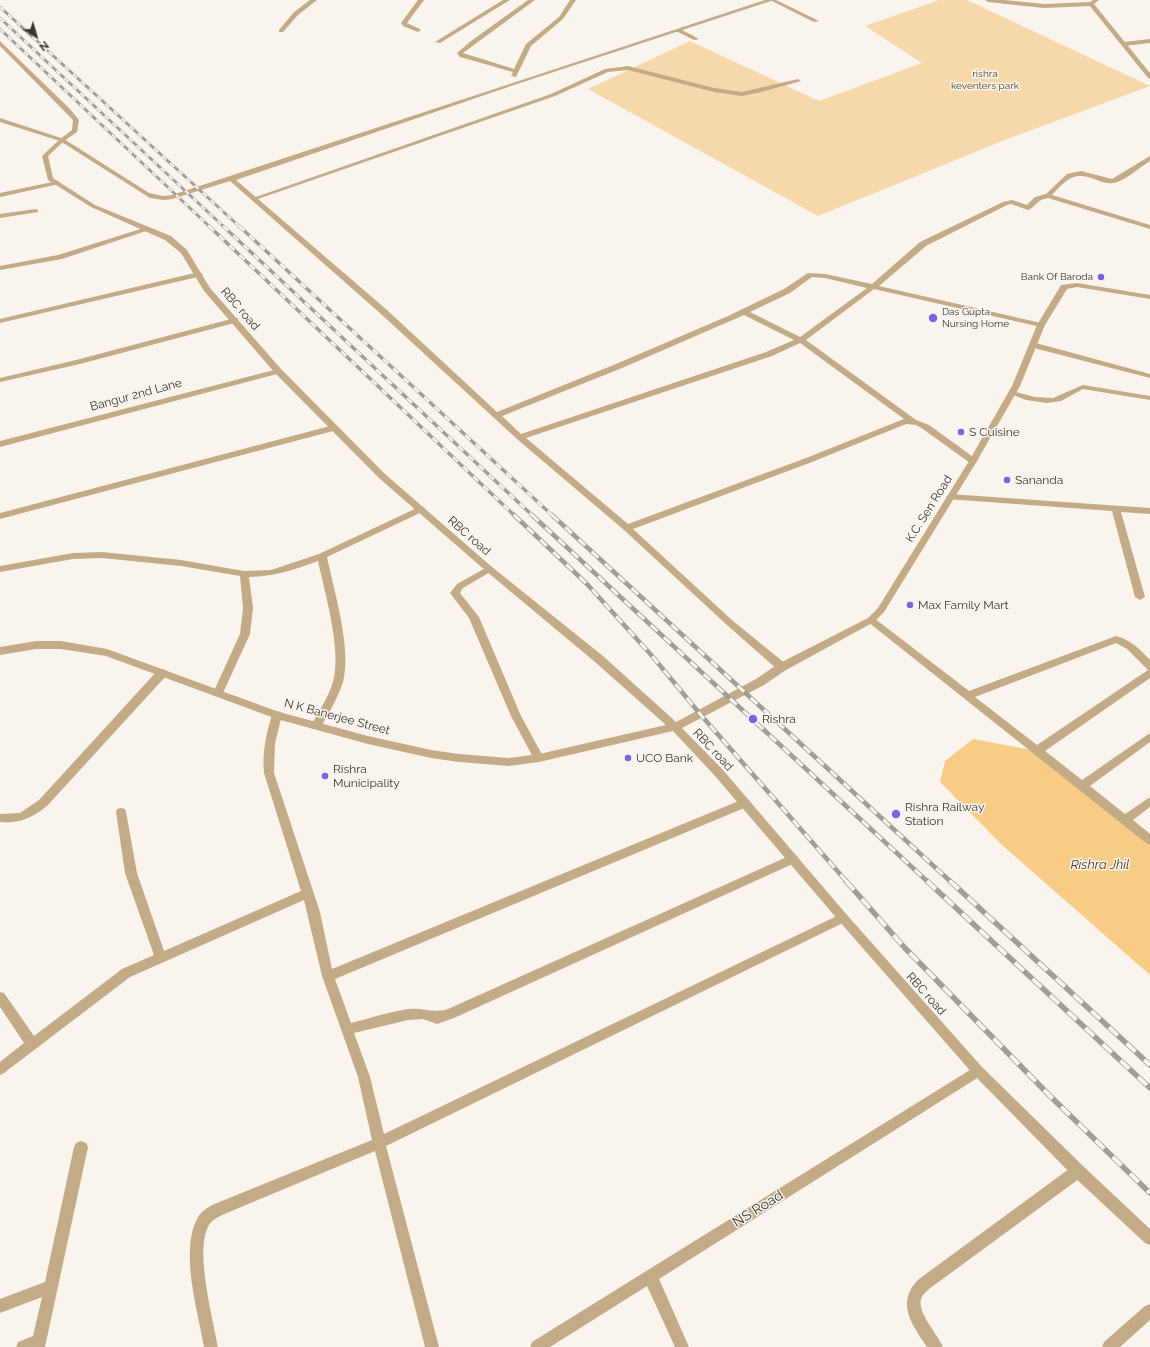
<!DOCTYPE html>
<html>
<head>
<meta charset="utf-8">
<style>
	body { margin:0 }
	#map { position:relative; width:1150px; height:1347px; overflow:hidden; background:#f9f5ee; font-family:Raleway,sans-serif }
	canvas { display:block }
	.north { position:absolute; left:16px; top:16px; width:40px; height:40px; -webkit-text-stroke:3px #f9f5ee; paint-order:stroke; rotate:142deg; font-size:11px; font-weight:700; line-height:16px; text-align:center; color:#393735 }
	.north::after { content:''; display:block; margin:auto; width:14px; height:18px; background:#393735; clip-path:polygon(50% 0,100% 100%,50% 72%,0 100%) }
</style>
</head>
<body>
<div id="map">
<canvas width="1150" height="1347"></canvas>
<div class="north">N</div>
</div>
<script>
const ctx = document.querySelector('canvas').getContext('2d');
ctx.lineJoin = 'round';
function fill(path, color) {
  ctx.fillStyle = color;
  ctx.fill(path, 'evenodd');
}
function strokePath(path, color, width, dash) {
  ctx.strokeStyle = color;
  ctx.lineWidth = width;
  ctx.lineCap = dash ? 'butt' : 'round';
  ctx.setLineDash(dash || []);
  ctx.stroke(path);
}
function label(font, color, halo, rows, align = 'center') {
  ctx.font = font + ' Raleway,sans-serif';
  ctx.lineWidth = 3;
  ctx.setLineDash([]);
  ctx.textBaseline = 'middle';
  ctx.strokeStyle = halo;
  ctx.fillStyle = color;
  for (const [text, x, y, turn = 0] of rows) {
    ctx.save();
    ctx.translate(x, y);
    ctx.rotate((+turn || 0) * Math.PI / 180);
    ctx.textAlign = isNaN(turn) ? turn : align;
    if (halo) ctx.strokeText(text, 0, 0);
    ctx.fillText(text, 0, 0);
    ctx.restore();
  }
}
const green = new Path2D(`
	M 939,0 L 967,0 L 1150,86 L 1005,140 L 818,216 L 588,89 L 690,41 L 819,101 L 922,63 L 865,26 Z`);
const water = new Path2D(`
	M 973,739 L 1037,751 L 1150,843 L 1150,975 L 1002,845 L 940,782 L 945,761 Z`);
const service = new Path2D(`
	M 770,0 L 776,0 L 819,21 L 814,22 Z
	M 676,29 L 680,29 L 699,39 L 694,40 L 676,31 Z
	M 628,66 L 714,88 L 742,92 L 798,79 L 801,81 L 761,92 L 742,96 L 714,92 L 628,70 L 608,72 L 555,96 L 255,200 L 250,199 L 551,94 L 605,69 Z
	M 1083,385 L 1150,396 L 1150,400 L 1083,389 L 1061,401 L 1047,403 L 1026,400 L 1008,393 L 1012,391 L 1035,397 L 1053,398 Z`);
const minor = new Path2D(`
	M 310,0 L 317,0 L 298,15 L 283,32 L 279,32 L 279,30 L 294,12 Z
	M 418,0 L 424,0 L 407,23 L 420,29 L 421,30 L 418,32 L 403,26 L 401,23 Z
	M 503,0 L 510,0 L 440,43 L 435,42 Z
	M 528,0 L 535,0 L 463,53 L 514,69 L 526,44 L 559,17 L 570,0 L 576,0 L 563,19 L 531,46 L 516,77 L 511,76 L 513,72 L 460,57 L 457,53 L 471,41 Z
	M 765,0 L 774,0 L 514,85 L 236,180 L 387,310 L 497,412 L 616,364 L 728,316 L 784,289 L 808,273 L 825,274 L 872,284 L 920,242 L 1003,202 L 1012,200 L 1027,205 L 1035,197 L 1046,194 L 1067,174 L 1081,171 L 1112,179 L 1150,156 L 1150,161 C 1140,167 1124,182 1113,183 C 1107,184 1102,182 1097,180 C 1074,171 1068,178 1052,195 L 1150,225 L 1150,229 L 1048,198 C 1036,200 1037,206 1028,210 L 1011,204 L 1007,205 L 926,246 L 879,286 L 1041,323 L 1045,325 L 1044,327 L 1041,327 L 874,289 L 806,340 L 916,420 L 929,425 L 976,459 L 977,461 L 976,463 L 970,463 L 923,429 L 916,425 L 906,424 L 812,462 L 633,529 L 733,621 L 786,664 L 787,667 L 786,670 L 778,670 L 727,625 L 624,530 L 517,439 L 381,314 L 230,181 L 172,199 L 163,200 L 150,198 L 60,141 L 0,122 L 0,118 L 64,139 L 149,193 L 163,196 L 172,195 ZM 812,277 L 825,278 L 867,288 L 800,337 L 750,312 L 790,293 ZM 744,315 L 794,340 L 766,352 L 521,434 L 502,416 L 622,368 ZM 800,343 L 904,419 L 806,458 L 628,524 L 526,438 L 772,356 Z
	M 985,0 L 1004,0 L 1044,4 L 1091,2 L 1094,4 L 1091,6 L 1044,8 L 988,2 Z
	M 1150,39 L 1150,43 L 1124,46 L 1121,44 L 1124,42 Z
	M 57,181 L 59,182 L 59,184 L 0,197 L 0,193 Z
	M 36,209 L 38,210 L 38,212 L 0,218 L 0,214 Z
	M 147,227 L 151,229 L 149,230 L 62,259 L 0,270 L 0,266 L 58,255 Z
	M 199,272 L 203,274 L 202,276 L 0,323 L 0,319 Z
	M 235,318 L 238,318 L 238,322 L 80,364 L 0,382 L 0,378 L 76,360 Z
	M 1030,343 L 1036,343 L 1150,374 L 1150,378 L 1030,347 Z
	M 278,369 L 282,371 L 281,373 L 0,447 L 0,441 Z
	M 334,425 L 338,428 L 337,430 L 0,519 L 0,513 Z
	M 950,494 L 1150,508 L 1150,514 L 1121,512 L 1145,597 L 1140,600 L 1135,597 L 1112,511 L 947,499 L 946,497 Z
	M 421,506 L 424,507 L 425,509 L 424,511 L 327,557 C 334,591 352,649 343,682 C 338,698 328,714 320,729 L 312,729 L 311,726 C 318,712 328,698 333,682 C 342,650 325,594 318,561 C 293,570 277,576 249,577 L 253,608 L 250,634 L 223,693 L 222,696 L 214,696 L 213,693 L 240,634 L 243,608 L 240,576 L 181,566 L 102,558 L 73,559 L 0,572 L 0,566 L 73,553 L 102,552 L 181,560 L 244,571 L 271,570 L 319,554 Z
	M 489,566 L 492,567 L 494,569 L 492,571 L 463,588 L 460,593 L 479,617 L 521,716 L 544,758 L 543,761 L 535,761 L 511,716 L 469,618 L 450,593 L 457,584 Z
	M 871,617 L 874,618 L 969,691 L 1116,636 C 1131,640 1140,649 1150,660 L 1150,678 L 1045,751 L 1082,780 L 1150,733 L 1150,742 L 1090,786 L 1125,814 L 1150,797 L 1150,807 L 1133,820 L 1150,834 L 1150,845 L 1146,843 L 868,622 L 866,620 ZM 1116,643 L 1127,649 L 1148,670 L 1037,745 L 975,697 Z
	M 162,669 L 166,670 L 167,673 L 166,676 L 47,806 C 32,818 19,824 0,822 L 0,814 L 20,813 L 39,800 L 158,670 Z
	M 277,711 L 281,712 L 282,715 L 275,743 L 274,773 L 320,912 L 332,969 L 741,800 L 745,799 L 749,800 L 750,803 L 749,806 L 335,979 L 351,1023 C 370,1018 389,1012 408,1009 C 424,1007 432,1014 448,1009 L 789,856 L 793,854 L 797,856 L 799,859 L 797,862 L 454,1018 L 437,1024 L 423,1019 L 408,1020 L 354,1033 L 370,1077 L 384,1134 L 839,915 L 843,913 L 847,915 L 849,918 L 847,921 L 386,1146 L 439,1347 L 425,1347 L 375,1151 L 222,1215 C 217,1218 210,1221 208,1227 C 195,1251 213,1319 218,1347 L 204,1347 C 198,1311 179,1250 198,1217 C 201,1212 207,1208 212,1205 L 372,1140 L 358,1077 L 322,976 L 304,900 L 130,977 L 4,1073 L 0,1075 L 0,1062 L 24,1043 L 0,1007 L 0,992 L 4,993 L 34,1036 L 122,969 L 154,955 L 125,873 L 116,812 L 117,809 L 121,808 L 125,809 L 126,812 L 137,873 L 164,951 L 301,891 L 264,773 C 262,753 266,734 272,715 L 273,712 Z
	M 978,1065 L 982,1067 L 984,1071 L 982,1075 L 659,1279 L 689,1347 L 675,1347 L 647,1286 L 550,1347 L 530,1347 L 532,1342 Z
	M 81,1141 L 86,1143 L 88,1147 L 45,1347 L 16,1347 L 18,1342 L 33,1336 L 42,1297 L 0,1313 L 0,1299 L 45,1282 L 74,1147 L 76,1143 Z
	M 1078,1165 L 1083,1166 L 1085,1171 L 1083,1176 L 929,1289 C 926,1292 922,1295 921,1299 C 917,1313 938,1334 943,1347 L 927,1347 C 912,1325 895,1302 919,1279 L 1073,1166 Z
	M 1150,1304 L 1150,1320 L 1120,1347 L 1102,1347 L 1104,1342 L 1145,1306 Z`);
const tertiary = new Path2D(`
	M 1093,0 L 1099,0 L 1094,4 L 1150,73 L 1150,79 L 1148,78 L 1089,5 L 1088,4 Z
	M 0,41 L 69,108 L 79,120 L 77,132 L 64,141 L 48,156 L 53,178 L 95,205 L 171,236 L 187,250 L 210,288 L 281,369 L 385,474 L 492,567 L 603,656 L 676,722 L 756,679 L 778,664 L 868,618 L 878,608 L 969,461 L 1012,386 L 1037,325 L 1061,285 L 1077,283 L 1150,295 L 1150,299 L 1077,287 L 1067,289 L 1045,325 L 1020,386 L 977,461 L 884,612 L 874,622 L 786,670 L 764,685 L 682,728 L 723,770 L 847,915 L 982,1067 L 1083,1166 L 1150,1229 L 1150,1245 L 1145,1243 L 1073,1176 L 974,1075 L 839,921 L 715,776 L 673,731 L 539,762 L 509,766 L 459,762 L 431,758 L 368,744 L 277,719 L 106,656 L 61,649 L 36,649 L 0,655 L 0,647 L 36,641 L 61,641 L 107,649 L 279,712 L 368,736 L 431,750 L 459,754 L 509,758 L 539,754 L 666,725 L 595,662 L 486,571 L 379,478 L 275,373 L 204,291 L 181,253 L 165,240 L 91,207 L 48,180 L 42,156 L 60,139 L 72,130 L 73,120 L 0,46 Z`);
const railFar3 = new Path2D(`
	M 0,7 L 240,227
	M 0,18 L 224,227
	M 0,29 L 210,227`);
const railFar2 = new Path2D(`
	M 209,226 L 515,516
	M 223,226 L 533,516
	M 239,226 L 553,516`);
const railFar1 = new Path2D(`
	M 514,515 L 587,584 L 653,657 L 700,714 L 847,882
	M 532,515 L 928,882
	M 552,515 L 951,882`);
const rail = new Path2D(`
	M 846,881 L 904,947 L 1050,1096 L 1150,1193
	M 927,881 L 1150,1088
	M 950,881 L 1150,1065`);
const markers = [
	[1101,277,4,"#7963de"],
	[933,318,5,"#7963de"],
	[961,432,4,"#7963de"],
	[1007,480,4,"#7963de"],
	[910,605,4,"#7963de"],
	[753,719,5,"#7963de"],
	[628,758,4,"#7963de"],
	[325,776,4,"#7963de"],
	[896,814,5,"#7963de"]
];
const farParknames = [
	["rishra",985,74],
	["keventers park",985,86]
];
const farPoinames = [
	["Bank Of Baroda",1093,277],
	["Das Gupta",942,312,"left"],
	["Nursing Home",942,324,"left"]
];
const streetNames = [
	["RBC road",240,309,49],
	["Bangur 2nd Lane",136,395,-15],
	["K.C. Sen Road",929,509,-58],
	["RBC road",469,536,41],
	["N K Banerjee Street",337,717,15],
	["RBC road",713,750,47],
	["RBC road",926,994,48]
];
const poiNames = [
	["S Cuisine",969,432],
	["Sananda",1015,480],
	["Max Family Mart",918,605],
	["Rishra",762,719],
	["UCO Bank",636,758],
	["Rishra",333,769],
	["Municipality",333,783],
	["Rishra Railway",905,807],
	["Station",905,821]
];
const waterNames = [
	["Rishra Jhil",1100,865]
];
const nearStreetnames = [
	["NS Road",758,1209,-32]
];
fill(green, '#f7d8aa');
fill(water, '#f8cc86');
fill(service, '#c3ab87');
fill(minor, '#c3ab87');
fill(tertiary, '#c3ab87');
strokePath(railFar3, '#a19e99', 3);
strokePath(railFar2, '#a19e99', 3.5);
strokePath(railFar1, '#a19e99', 4.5);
strokePath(rail, '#a19e99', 5.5);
strokePath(railFar3, '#f9f5ee', 2, [5.5]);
strokePath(railFar2, '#f9f5ee', 2.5, [7]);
strokePath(railFar1, '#f9f5ee', 3, [9]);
strokePath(rail, '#f9f5ee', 4, [12]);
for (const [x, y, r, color] of markers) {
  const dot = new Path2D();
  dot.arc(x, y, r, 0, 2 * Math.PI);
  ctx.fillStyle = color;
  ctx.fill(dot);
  strokePath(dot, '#f9f5ee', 1.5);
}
label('10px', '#58411b', '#f9f5ee', farParknames);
label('10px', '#393735', '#f9f5ee', farPoinames, 'right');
label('12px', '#393735', '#f9f5ee', streetNames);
label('12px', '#393735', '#f9f5ee', poiNames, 'left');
label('italic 13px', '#523b15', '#f9f5ee', waterNames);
label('14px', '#393735', '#f9f5ee', nearStreetnames);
</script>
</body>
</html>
